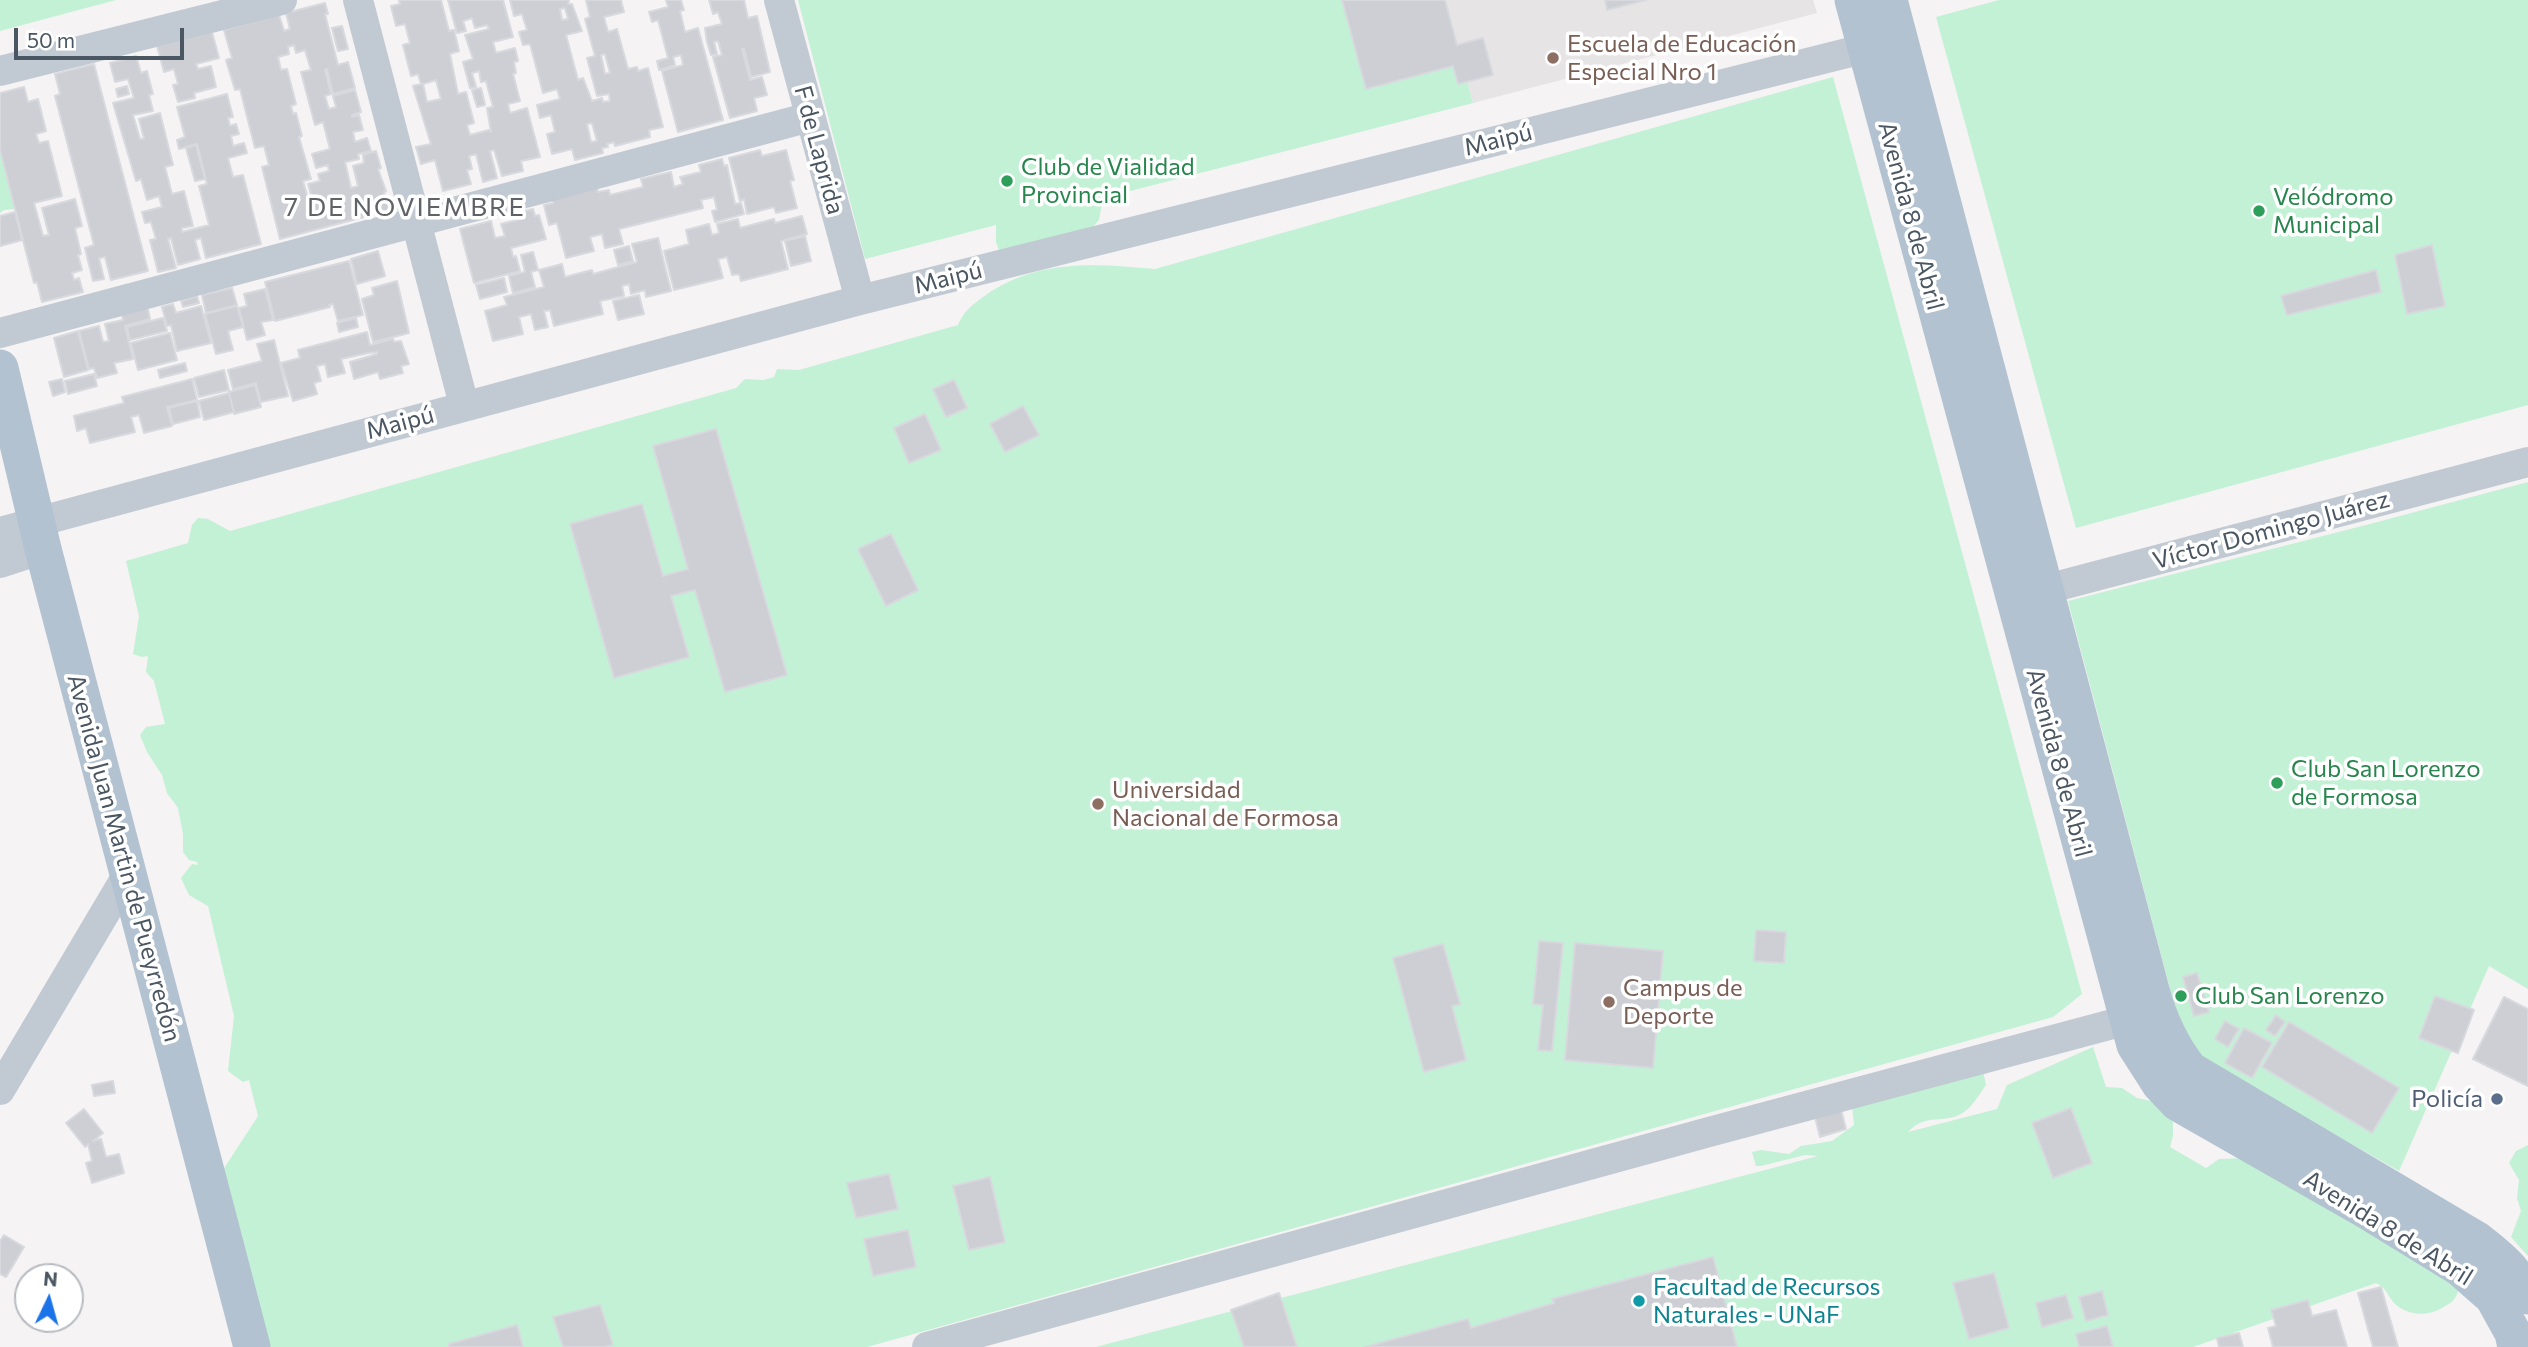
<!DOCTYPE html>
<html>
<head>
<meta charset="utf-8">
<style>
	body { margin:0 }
	#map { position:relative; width:2528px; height:1347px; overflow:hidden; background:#f5f3f3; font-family:Commissioner,sans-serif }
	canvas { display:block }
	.north { position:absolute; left:14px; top:1263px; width:70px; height:70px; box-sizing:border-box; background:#fff; border:2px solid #b7bbc0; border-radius:50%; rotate:5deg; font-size:19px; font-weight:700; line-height:28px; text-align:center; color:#4a5661 }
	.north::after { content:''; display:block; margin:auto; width:24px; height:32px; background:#1a73e8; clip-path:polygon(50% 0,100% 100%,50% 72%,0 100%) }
	.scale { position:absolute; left:14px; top:28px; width:170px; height:32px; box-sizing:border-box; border:4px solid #4a5661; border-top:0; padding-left:9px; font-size:21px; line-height:24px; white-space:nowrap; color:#4a5661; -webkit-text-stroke:5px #fff; paint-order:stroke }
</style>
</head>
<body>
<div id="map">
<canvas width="2528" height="1347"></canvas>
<div class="north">N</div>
<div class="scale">50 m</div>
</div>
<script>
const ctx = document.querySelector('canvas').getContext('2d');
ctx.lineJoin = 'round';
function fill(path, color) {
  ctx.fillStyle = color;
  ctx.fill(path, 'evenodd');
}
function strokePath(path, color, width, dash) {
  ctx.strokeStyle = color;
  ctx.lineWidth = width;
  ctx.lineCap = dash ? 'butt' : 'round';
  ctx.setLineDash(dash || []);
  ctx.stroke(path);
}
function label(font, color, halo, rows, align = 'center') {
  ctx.font = font + ' Commissioner,sans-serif';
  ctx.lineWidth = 7;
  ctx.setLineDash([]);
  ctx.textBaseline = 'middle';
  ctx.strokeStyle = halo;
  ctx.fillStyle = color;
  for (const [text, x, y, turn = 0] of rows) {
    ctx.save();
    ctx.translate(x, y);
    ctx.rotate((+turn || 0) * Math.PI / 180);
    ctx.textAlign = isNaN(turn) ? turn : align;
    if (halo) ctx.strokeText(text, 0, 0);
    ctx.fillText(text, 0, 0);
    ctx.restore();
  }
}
const education = new Path2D(`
	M 1446,0 L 1813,0 L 1817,13 L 1473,103 Z`);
const green = new Path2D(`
	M 0,0 L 116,0 L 0,31 Z
	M 798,0 L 1446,0 L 1473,103 L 1103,198 L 1099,220 L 1089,231 L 1009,253 L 999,250 L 996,242 L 996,225 L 865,259 Z
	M 1999,0 L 2528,0 L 2528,405 L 2076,528 L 1936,17 Z
	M 1833,77 L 2082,994 L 2053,1017 L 867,1347 L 267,1347 L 223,1170 L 258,1116 L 249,1080 L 243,1082 L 228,1071 L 234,1016 L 208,906 L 189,895 L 181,878 L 192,864 L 198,865 L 197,862 L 189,860 L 183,852 L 183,834 L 178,808 L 167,793 L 162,775 L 147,752 L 140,735 L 146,727 L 165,724 L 154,681 L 146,672 L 148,656 L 142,657 L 133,654 L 139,616 L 126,561 L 188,543 L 192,525 L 198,518 L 208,519 L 230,531 L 736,388 L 745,379 L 764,380 L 774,377 L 777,369 L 799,370 L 958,325 C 964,311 971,306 983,297 C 1035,259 1094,263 1155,269 Z
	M 0,127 L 20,202 L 15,209 L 4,210 L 0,213 Z
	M 2528,482 L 2528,989 L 2489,966 L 2399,1171 L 2186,1050 L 2068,601 L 2366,525 Z
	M 2093,1047 L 2106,1087 L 2122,1088 L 2137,1098 L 2156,1102 L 2173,1122 L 2173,1136 L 2170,1147 L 2206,1168 L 2219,1159 L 2246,1158 L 2433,1266 L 2458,1290 C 2457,1300 2449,1304 2440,1309 C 2426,1317 2406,1315 2394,1303 C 2387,1295 2387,1288 2376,1283 L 2193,1347 L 1096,1347 L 1818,1156 L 1805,1155 L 1761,1166 L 1756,1166 L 1752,1152 L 1761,1150 L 1789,1154 L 1801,1146 L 1832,1141 L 1854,1125 L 1852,1106 L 1983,1071 L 1986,1085 C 1980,1093 1973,1106 1964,1112 C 1943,1126 1928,1111 1908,1132 L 1997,1109 L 2007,1085 Z
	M 2528,1145 L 2528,1256 L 2511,1237 L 2521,1211 L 2517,1198 L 2519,1180 L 2509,1163 L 2516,1151 Z`);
const building = new Path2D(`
	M 399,0 L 441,0 L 449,31 L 454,30 L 459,51 L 450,54 L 458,94 L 466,92 L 474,123 L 467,125 L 470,135 L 489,130 L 491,132 L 487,108 L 493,107 L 486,81 L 481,82 L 479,71 L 472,73 L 476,87 L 470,88 L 463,62 L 473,59 L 465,35 L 489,29 L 487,25 L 475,28 L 472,18 L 463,21 L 466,31 L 457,33 L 448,0 L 503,0 L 513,37 L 493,42 L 496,53 L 515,48 L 518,61 L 514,62 L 516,73 L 513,74 L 520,101 L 508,104 L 510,113 L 527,108 L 540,157 L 521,161 L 523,171 L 502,176 L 494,150 L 490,151 L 497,178 L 483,182 L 476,154 L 469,156 L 472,169 L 467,170 L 471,184 L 443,191 L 435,160 L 421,164 L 416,147 L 431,144 L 413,86 L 421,84 L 418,74 L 411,76 L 403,45 L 410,43 L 405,24 L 396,26 L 391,6 L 400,4 ZM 436,80 L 441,99 L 427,102 L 423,84 Z
	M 510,0 L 569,0 L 568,4 L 572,4 L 582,31 L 566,35 L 578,80 L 583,78 L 592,101 L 602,98 L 603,102 L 610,101 L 609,94 L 597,96 L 587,58 L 595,56 L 585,19 L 590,17 L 586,0 L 621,0 L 624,12 L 604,17 L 608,32 L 617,29 L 628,69 L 637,67 L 638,71 L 648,68 L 663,127 L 649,130 L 650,137 L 615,146 L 614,142 L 607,144 L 608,147 L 602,148 L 603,153 L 575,160 L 572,149 L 552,154 L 547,134 L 555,132 L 551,115 L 540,118 L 537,105 L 560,99 L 557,89 L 543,93 L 530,44 L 523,45 L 519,32 L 527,30 L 522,14 L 514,16 ZM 565,8 L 568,19 L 562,20 L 560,9 ZM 605,54 L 610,73 L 605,74 L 601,55 ZM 592,123 L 597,141 L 591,142 L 587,124 Z
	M 666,0 L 681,0 L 684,10 L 680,11 L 685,32 L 698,28 L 723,120 L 678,132 L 662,71 L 683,65 L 681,55 L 673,57 L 675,65 L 659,70 L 657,61 L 668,58 L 658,20 L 652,22 L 649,12 L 668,7 Z
	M 709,0 L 744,0 L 748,18 L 757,16 L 770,72 L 751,77 L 744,49 L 742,49 L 750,80 L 762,77 L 767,95 L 754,98 L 757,111 L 730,118 L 713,57 L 722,55 L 718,41 L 714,42 L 717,54 L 711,55 L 707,42 L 705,28 L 722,24 L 718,12 L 713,14 Z
	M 1342,0 L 1445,0 L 1457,45 L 1483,38 L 1493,75 L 1458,84 L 1453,66 L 1366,89 Z
	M 1605,0 L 1646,0 L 1607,10 Z
	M 325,3 L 328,14 L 325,14 L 338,65 L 348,62 L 355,88 L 333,94 L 327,69 L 325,70 L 331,94 L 325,96 L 329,109 L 336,107 L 333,96 L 355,90 L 361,112 L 352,115 L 352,117 L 359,115 L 363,130 L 353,132 L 355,142 L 367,138 L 371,151 L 358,154 L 359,159 L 345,162 L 351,188 L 358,186 L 353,166 L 364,163 L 363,155 L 376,151 L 381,168 L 378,169 L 386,191 L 384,192 L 391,210 L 375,214 L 374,211 L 365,213 L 364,211 L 364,217 L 280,239 L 262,167 L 269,165 L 264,146 L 255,148 L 240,89 L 235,90 L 226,60 L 232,58 L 224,30 L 279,15 L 284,31 L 290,29 L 286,13 ZM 294,45 L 296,53 L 305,50 L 311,70 L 301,72 L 315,125 L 323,122 L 330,149 L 312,154 L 316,168 L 328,165 L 329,171 L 318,174 L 320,181 L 308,184 L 312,198 L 308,199 L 303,181 L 311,179 L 299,137 L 302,136 L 296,113 L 293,114 L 291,106 L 296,104 L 287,69 L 281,70 L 278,57 L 289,54 L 288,47 Z
	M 342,26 L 348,49 L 338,51 L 332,28 Z
	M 212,32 L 219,58 L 196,64 L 198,69 L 211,66 L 216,87 L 194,93 L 195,98 L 178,102 L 173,85 L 178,84 L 174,69 L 164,72 L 157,46 Z
	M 136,56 L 141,73 L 147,71 L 153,94 L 149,95 L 153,111 L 133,115 L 140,139 L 144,139 L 139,119 L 160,113 L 173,165 L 165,167 L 172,194 L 184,191 L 193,226 L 182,228 L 182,232 L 209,225 L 199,186 L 207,184 L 197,144 L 179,149 L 177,140 L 185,137 L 177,107 L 227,94 L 233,117 L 228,118 L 230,126 L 236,124 L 239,134 L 231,136 L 233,146 L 244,143 L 247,153 L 228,158 L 233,177 L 243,175 L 261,244 L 206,258 L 201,238 L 195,240 L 200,259 L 178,265 L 171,238 L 168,239 L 176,268 L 158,272 L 150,240 L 156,239 L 151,222 L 145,223 L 142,212 L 162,207 L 159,196 L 147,200 L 141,179 L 136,181 L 113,103 L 134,98 L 128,79 L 115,82 L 110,63 Z
	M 94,64 L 148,271 L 111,280 L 105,257 L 99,258 L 104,279 L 93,281 L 85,248 L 94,245 L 55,96 L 60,94 L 55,74 Z
	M 127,86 L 129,94 L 118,97 L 116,89 Z
	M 24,87 L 28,102 L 38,99 L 46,131 L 36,134 L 39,143 L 48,141 L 62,196 L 34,203 L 43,236 L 49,235 L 42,208 L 75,199 L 82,226 L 75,228 L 81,254 L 78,255 L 82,270 L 72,273 L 74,280 L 79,278 L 83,292 L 42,302 L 37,282 L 34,283 L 0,150 L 0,93 Z
	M 481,88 L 485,105 L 477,107 L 472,90 Z
	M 196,145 L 205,179 L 195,181 L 186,148 Z
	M 760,150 L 762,156 L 786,150 L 794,180 L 790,181 L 797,208 L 776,213 L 774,207 L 747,214 L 744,199 L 740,201 L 729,158 Z
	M 722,159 L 724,166 L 727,165 L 735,204 L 741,203 L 744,214 L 715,222 L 712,211 L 717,210 L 714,197 L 701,200 L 703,208 L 619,229 L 623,244 L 605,248 L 602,234 L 590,237 L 594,251 L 566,258 L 557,223 L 549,225 L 544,205 L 553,203 L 550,194 L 595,182 L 598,192 L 609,190 L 610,195 L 643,187 L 641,179 L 671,172 L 674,187 L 683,184 L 680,177 L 701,172 L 699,165 Z
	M 533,209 L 535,216 L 539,215 L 546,239 L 511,248 L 513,257 L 516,256 L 520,271 L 474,283 L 460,229 L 491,221 L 495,238 L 505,236 L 501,224 L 522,219 L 521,212 Z
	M 15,212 L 22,240 L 0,246 L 0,216 Z
	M 802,216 L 807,234 L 781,241 L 788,269 L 741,281 L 739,274 L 732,275 L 727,257 L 718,259 L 723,278 L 674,290 L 664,251 L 689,244 L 686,230 L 709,224 L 712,235 L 719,233 L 717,224 L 738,219 L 740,228 L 774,219 L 775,223 Z
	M 805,236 L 811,261 L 791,266 L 785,241 Z
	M 658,238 L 671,291 L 646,297 L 645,290 L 631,294 L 629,284 L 622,286 L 624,296 L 600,301 L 603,314 L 554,326 L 550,310 L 544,311 L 548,327 L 535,330 L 531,314 L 519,317 L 523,334 L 493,341 L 485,311 L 507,305 L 504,297 L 544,287 L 539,270 L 562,264 L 565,277 L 592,270 L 593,274 L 637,262 L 632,244 Z
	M 2432,245 L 2445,306 L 2407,314 L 2395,255 Z
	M 629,246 L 633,261 L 618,265 L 614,250 Z
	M 378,251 L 385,276 L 357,284 L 351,259 Z
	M 533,252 L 538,270 L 531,272 L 535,287 L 513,293 L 509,276 L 525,272 L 521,255 Z
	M 349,261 L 363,315 L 338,321 L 333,304 L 329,305 L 330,307 L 275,321 L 265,282 Z
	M 2376,270 L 2381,292 L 2287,315 L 2281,296 Z
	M 504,278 L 507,292 L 480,299 L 476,285 Z
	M 397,281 L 409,333 L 373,342 L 362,299 L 374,295 L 372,288 Z
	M 232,288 L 237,305 L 206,313 L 202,295 Z
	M 265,289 L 273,320 L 261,322 L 265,335 L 247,340 L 239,308 L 247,306 L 244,294 Z
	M 639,295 L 644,314 L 618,320 L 613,301 Z
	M 197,296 L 199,303 L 183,307 L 181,301 Z
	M 173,304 L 176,313 L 201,306 L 211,343 L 177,351 L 171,325 L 167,326 L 162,307 Z
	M 147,305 L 150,319 L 125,326 L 133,359 L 114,363 L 117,373 L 97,378 L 94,368 L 89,369 L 79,331 L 99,326 L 103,342 L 109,341 L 105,324 L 123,320 L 121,312 Z
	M 237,306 L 243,327 L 228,331 L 233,350 L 216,354 L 205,314 Z
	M 163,318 L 167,331 L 130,340 L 127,327 Z
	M 356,318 L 358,327 L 339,332 L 337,323 Z
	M 78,331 L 88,370 L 64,377 L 54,338 Z
	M 367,332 L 370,345 L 393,339 L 394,342 L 401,341 L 409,364 L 401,366 L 403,373 L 380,379 L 378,372 L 354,379 L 350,362 L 377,354 L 377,352 L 368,353 L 341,359 L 345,373 L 328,377 L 325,364 L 317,366 L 321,381 L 314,383 L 317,394 L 293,401 L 281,363 L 300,358 L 298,350 Z
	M 170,333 L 177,360 L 138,370 L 131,343 Z
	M 274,340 L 288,396 L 261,402 L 256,383 L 233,389 L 228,370 L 262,361 L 257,344 Z
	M 185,363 L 187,371 L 160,378 L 158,370 Z
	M 224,370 L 229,390 L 199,397 L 194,378 Z
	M 94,374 L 97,386 L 68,394 L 65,381 Z
	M 62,379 L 65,392 L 53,396 L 49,382 Z
	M 192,379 L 197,400 L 167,407 L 172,426 L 144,433 L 139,415 L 131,417 L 135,432 L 90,443 L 86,428 L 77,431 L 74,416 L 124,403 L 122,397 Z
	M 954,380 L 967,408 L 946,417 L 933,389 Z
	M 255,385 L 261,407 L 234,414 L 229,392 Z
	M 229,393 L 234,412 L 204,420 L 199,401 Z
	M 197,401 L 200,417 L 173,424 L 169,408 Z
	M 1023,406 L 1039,435 L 1005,452 L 990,424 Z
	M 925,414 L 941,450 L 909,463 L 894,428 Z
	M 716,429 L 787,675 L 725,692 L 695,590 L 671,596 L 689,657 L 614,678 L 570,524 L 642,504 L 663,576 L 688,569 L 653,446 Z
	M 891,534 L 918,590 L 886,606 L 858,549 Z
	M 1756,930 L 1786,932 L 1784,963 L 1754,961 Z
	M 1539,941 L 1563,943 L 1552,1051 L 1538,1050 L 1543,1005 L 1533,1004 Z
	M 1575,943 L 1663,951 L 1653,1068 L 1565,1060 Z
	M 1443,944 L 1460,1004 L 1452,1006 L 1466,1060 L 1424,1072 L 1393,958 Z
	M 2197,973 L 2209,1012 L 2194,1016 L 2183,977 Z
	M 2435,996 L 2474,1010 L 2458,1053 L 2419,1038 Z
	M 2504,997 L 2528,1009 L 2528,1086 L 2473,1059 Z
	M 2276,1015 L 2285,1022 L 2275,1036 L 2266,1030 Z
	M 2225,1021 L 2239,1029 L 2228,1047 L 2215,1039 Z
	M 2289,1022 L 2399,1088 L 2372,1133 L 2262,1067 Z
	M 2244,1028 L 2272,1043 L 2252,1078 L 2225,1063 Z
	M 113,1081 L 115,1093 L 94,1096 L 92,1085 Z
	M 1839,1102 L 1846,1129 L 1820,1137 L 1813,1109 Z
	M 2071,1108 L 2092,1163 L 2053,1178 L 2032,1123 Z
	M 84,1109 L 103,1133 L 93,1141 L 101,1139 L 106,1157 L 119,1154 L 124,1173 L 92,1183 L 86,1163 L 92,1161 L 88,1144 L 85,1147 L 66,1123 Z
	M 889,1174 L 898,1209 L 856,1218 L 847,1183 Z
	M 990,1177 L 1005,1242 L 969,1250 L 953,1186 Z
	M 908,1230 L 916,1267 L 873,1276 L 864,1239 Z
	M 4,1235 L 24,1247 L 6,1277 L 0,1274 L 0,1241 Z
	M 1713,1257 L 1737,1347 L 1365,1347 L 1468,1319 L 1471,1328 L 1554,1303 L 1552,1299 Z
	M 1994,1273 L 2009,1328 L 1969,1339 L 1953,1283 Z
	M 2381,1287 L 2398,1347 L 2373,1347 L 2358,1293 Z
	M 2102,1291 L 2108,1315 L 2086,1321 L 2079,1297 Z
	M 1279,1293 L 1297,1347 L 1244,1347 L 1231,1310 Z
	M 2066,1295 L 2073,1318 L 2042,1327 L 2036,1303 Z
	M 2308,1300 L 2312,1316 L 2336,1310 L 2347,1347 L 2273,1347 L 2268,1328 L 2276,1326 L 2271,1310 Z
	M 600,1305 L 613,1345 L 604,1347 L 563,1347 L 553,1317 Z
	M 517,1325 L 523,1347 L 449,1347 L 449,1344 Z
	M 2107,1326 L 2113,1347 L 2079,1347 L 2076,1334 Z
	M 2239,1333 L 2243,1347 L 2219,1347 L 2217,1338 Z`);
const minor = new Path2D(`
	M 358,0 L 464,405
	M 779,0 L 860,300
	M 0,71 L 282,0
	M 0,333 L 810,117
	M 0,532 L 860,300 L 1887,43
	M 0,563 L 43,549
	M 2024,595 L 2528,462
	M 0,1090 L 128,874
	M 927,1347 L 1709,1132 L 2150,1014`);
const major = new Path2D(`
	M 1853,0 L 2135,1045 L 2160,1084 L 2178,1103 L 2369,1212 L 2460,1268 L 2493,1297 L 2513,1333 L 2516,1347
	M 1889,0 L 2151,990 C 2159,1020 2170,1045 2190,1070 L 2477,1240 C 2499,1257 2516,1271 2528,1296
	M 0,368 L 43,549 L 252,1347`);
const markers = [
	[1553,58,7,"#8d6e63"],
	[1007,181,7,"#2e9e5b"],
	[2259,211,7,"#2e9e5b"],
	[2277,783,7,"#2e9e5b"],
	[1098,804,7,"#8d6e63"],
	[2181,996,7,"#2e9e5b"],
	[1609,1002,7,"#8d6e63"],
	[2497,1099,7,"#5c6f8a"],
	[1639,1301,7,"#0f9aa8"]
];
const educationNames = [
	["Escuela de Educación",1567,44],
	["Especial Nro 1",1567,72],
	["Universidad",1112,790],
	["Nacional de Formosa",1112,818],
	["Campus de",1623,988],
	["Deporte",1623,1016]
];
const streetNames = [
	["Maipú",1498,140,-14],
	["F de Laprida",819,150,75],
	["Avenida 8 de Abril",1911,216,75],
	["Maipú",948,278,-14],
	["Maipú",400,423,-15],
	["Víctor Domingo Juárez",2271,530,-15],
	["Avenida 8 de Abril",2059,763,75],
	["Avenida Juan Martin de Pueyrredón",124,858,75],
	["Avenida 8 de Abril",2388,1228,32]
];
const leisureNames = [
	["Club de Vialidad",1021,167],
	["Provincial",1021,195],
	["Velódromo",2273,197],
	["Municipal",2273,225],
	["Club San Lorenzo",2291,769],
	["de Formosa",2291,797],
	["Club San Lorenzo",2195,996]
];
const serviceNames = [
	["Policía",2483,1099]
];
const cultureNames = [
	["Facultad de Recursos",1653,1287],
	["Naturales - UNaF",1653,1315]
];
const neighbourhoodNames = [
	["7 DE NOVIEMBRE",405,207]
];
fill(education, '#e6e4e5');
fill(green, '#c3f1d5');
fill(building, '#cdcfd5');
strokePath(building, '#d7d9de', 2);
strokePath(minor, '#c1cad2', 30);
strokePath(major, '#b3c2d1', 37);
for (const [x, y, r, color] of markers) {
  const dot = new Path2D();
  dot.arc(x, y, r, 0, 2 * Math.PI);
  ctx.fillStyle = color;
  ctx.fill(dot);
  strokePath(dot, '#fff', 2.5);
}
label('24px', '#785e54', '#fff', educationNames, 'left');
label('24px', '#4a5661', '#fff', streetNames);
label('24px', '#27864d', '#fff', leisureNames, 'left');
label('24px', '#4e5e75', '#fff', serviceNames, 'right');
label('24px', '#0d838f', '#fff', cultureNames, 'left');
ctx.letterSpacing = '2px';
label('26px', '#5f6368', '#fff', neighbourhoodNames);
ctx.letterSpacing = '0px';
</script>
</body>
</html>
